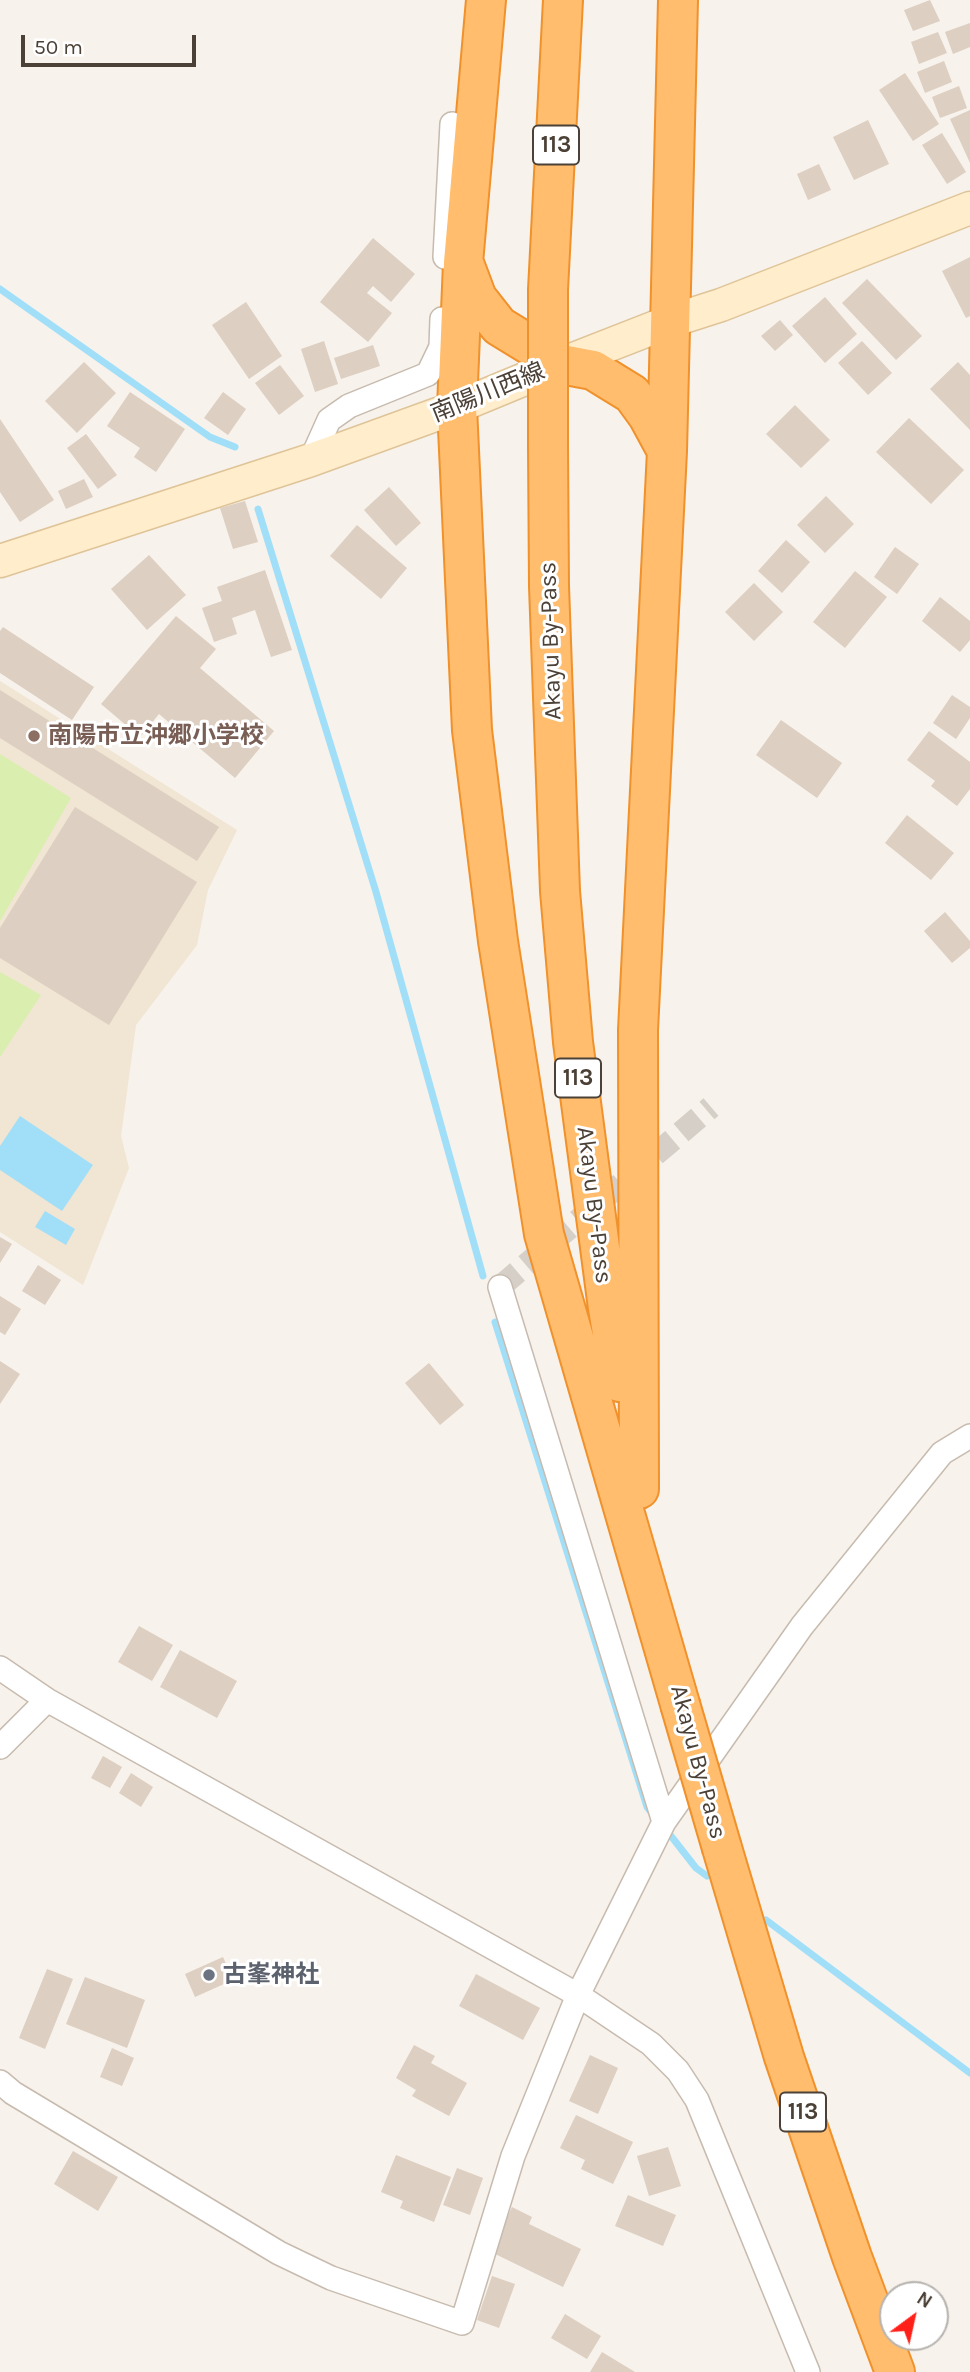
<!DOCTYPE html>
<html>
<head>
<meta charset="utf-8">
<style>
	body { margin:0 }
	#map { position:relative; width:970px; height:2372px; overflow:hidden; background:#f7f2eb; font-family:Karla,sans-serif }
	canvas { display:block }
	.north { position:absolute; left:879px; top:2281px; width:70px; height:70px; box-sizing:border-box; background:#fff; border:2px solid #b7b3af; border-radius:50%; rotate:33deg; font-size:19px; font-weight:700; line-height:28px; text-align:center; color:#4c4137 }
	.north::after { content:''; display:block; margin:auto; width:24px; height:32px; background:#ff2119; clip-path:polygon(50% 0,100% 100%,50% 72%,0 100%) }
	.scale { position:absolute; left:21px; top:35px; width:175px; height:32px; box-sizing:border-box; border:4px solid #4c4137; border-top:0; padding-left:9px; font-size:21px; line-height:24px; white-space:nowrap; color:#4c4137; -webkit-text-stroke:5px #fff; paint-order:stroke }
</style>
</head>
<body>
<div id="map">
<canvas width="970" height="2372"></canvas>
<div class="north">N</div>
<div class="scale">50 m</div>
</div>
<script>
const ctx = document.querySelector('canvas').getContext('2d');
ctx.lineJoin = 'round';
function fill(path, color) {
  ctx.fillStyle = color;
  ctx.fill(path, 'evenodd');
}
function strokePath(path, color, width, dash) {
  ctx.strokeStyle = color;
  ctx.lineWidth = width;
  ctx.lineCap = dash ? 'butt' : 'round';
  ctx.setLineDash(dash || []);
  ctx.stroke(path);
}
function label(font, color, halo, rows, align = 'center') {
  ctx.font = font + ' Karla,"Noto Sans JP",sans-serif';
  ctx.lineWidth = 6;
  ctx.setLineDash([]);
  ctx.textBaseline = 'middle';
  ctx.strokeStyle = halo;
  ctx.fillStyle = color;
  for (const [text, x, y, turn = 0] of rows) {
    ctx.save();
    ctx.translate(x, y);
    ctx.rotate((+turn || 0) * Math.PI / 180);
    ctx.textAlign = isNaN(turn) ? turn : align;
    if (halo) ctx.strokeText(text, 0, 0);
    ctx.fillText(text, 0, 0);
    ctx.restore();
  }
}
const education = new Path2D(`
	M 0,681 L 237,830 L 208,890 L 197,945 L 136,1025 L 121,1136 L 129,1168 L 83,1285 L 0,1232 Z`);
const green = new Path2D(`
	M 0,754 L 71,798 L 0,921 Z
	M 0,972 L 41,995 L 0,1057 Z`);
const water = new Path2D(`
	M 20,1116 L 93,1165 L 62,1211 L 0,1170 L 0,1146 Z
	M 45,1211 L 75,1229 L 66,1245 L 35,1227 Z`);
const stream = new Path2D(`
	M 0,289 L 210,437 L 235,447
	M 258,509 L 376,892 L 483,1276
	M 495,1322 L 647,1807 L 651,1812
	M 671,1836 L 696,1868 L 707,1876
	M 766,1920 L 970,2073`);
const building = new Path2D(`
	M 930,0 L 940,21 L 913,31 L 904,10 Z
	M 970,23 L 970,47 L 953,54 L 945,32 Z
	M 938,32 L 947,53 L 919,64 L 911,42 Z
	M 944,61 L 952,82 L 925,93 L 917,72 Z
	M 905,73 L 939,124 L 913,141 L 879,90 Z
	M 959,86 L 967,108 L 940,118 L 932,97 Z
	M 970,110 L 970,163 L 950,119 Z
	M 868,120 L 889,164 L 854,180 L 833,137 Z
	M 942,133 L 966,172 L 947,184 L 922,145 Z
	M 819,164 L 831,190 L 808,200 L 797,174 Z
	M 373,238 L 415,274 L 391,302 L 373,286 L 367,293 L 392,313 L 368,342 L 320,302 Z
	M 970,257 L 970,316 L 966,318 L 942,271 Z
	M 867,279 L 922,336 L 896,360 L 842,303 Z
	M 825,297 L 857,334 L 825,363 L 792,326 Z
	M 246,302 L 282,356 L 249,379 L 212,325 Z
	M 780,320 L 793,335 L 775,351 L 761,336 Z
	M 324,341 L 338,384 L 315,392 L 301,349 Z
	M 862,341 L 892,373 L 868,395 L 838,363 Z
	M 373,345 L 380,366 L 341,379 L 334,358 Z
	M 84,362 L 116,393 L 77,433 L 45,401 Z
	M 958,362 L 970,375 L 970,430 L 930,389 Z
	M 280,365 L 304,396 L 279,415 L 255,383 Z
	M 130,392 L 185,429 L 156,472 L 134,457 L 140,448 L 107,426 Z
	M 223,392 L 246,409 L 228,435 L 204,418 Z
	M 795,405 L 830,440 L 801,468 L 766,434 Z
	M 909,418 L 964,470 L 931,504 L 876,452 Z
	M 0,419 L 54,500 L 20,522 L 0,492 Z
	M 86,434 L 117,475 L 98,489 L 67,448 Z
	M 84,479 L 93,497 L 66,509 L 58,491 Z
	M 389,487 L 421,523 L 396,546 L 364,510 Z
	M 826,496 L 854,524 L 825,553 L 797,525 Z
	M 245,501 L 258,542 L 233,549 L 220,508 Z
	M 357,525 L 407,568 L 381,599 L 330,556 Z
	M 786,540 L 810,562 L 782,593 L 758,571 Z
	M 895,547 L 919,564 L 897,594 L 874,577 Z
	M 149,555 L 186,595 L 147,630 L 111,589 Z
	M 265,570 L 292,650 L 271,657 L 255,610 L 232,618 L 237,634 L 214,642 L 202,608 L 222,601 L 217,587 Z
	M 855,571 L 887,597 L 845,648 L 813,622 Z
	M 754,583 L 783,612 L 754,641 L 725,612 Z
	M 940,597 L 970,621 L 970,640 L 960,652 L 922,621 Z
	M 176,616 L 216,649 L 200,668 L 274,731 L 235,778 L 159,714 L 140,737 L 101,704 Z
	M 3,627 L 94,687 L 72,720 L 0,673 L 0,631 Z
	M 0,690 L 219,827 L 197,861 L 0,738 Z
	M 952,695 L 970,707 L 970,718 L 956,739 L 933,723 Z
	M 781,720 L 842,763 L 817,798 L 756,755 Z
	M 929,731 L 970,762 L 970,789 L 957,806 L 931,786 L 935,781 L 907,760 Z
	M 75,807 L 197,882 L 109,1025 L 0,958 L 0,928 Z
	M 907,815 L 954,853 L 931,880 L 885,843 Z
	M 945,912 L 970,941 L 970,948 L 952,963 L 924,931 Z
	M 0,1237 L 12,1244 L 0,1263 Z
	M 38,1265 L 61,1280 L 45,1305 L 22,1291 Z
	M 0,1296 L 21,1309 L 5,1335 L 0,1332 Z
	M 0,1361 L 20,1374 L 0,1404 Z
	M 429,1363 L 464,1405 L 440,1425 L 405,1383 Z
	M 139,1626 L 173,1645 L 152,1681 L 118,1662 Z
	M 180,1650 L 237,1681 L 217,1718 L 160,1687 Z
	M 103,1756 L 122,1767 L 110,1788 L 91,1778 Z
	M 131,1773 L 153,1787 L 141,1807 L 119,1793 Z
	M 223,1957 L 233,1980 L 195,1997 L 185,1974 Z
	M 47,1969 L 73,1979 L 45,2049 L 19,2038 Z
	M 476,1974 L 540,2008 L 523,2040 L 459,2006 Z
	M 85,1977 L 145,2000 L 127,2048 L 66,2024 Z
	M 414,2045 L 435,2056 L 431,2063 L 467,2083 L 449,2116 L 412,2096 L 416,2090 L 396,2078 Z
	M 112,2048 L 134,2058 L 122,2086 L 100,2077 Z
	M 590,2055 L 618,2068 L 598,2114 L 569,2101 Z
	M 576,2115 L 633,2142 L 613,2184 L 581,2169 L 585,2160 L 560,2148 Z
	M 668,2147 L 681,2186 L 649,2196 L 637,2156 Z
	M 73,2151 L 118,2177 L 98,2211 L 54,2184 Z
	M 396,2155 L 451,2177 L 434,2222 L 400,2208 L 403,2201 L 381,2192 Z
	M 457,2168 L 483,2178 L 470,2215 L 443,2205 Z
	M 628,2195 L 676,2215 L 663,2246 L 615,2226 Z
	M 512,2207 L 532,2217 L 529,2224 L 581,2249 L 563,2287 L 491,2252 Z
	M 492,2276 L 515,2284 L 499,2328 L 477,2320 Z
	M 565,2314 L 601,2336 L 587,2359 L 551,2338 Z
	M 602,2352 L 635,2372 L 590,2372 Z`);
const streetTunnel = new Path2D(`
	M 500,1287 L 711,1107`);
const street = new Path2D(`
	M 445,257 L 452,124
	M 311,460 L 329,420 L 349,406 L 428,374 L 441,347 L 442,319
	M 500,1287 L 664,1822
	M 0,1668 L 47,1700 L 578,1995 L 651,2044 L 678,2071 L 697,2100 L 808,2372
	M 0,1747 L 47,1700
	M 0,2082 L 13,2093 L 279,2253 L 331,2278 L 462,2323 L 513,2156 L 578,1995 L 664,1822 L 802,1626 L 942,1453 L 970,1436`);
const secondary = new Path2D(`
	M 0,561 L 311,460 L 457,407 L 561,364 L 671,321 L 721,305 L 970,208`);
const highway = new Path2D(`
	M 486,0 L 463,263 L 457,407 L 472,730 L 498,941 L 544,1234 L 680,1704
	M 465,266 L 477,298 L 499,326 L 561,364 L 593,370 L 632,394 L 648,416 L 667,451
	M 548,290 L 563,0
	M 548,445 L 549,586 L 560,891 L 573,1042 L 608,1308 L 620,1382
	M 639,1489 L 638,1030 L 667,451 L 678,0
	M 722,1848 L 784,2057 L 852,2257 L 895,2372`);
const highwayBridge = new Path2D(`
	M 548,445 L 548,290
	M 680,1704 L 722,1848`);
const markers = [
	[34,736,7,"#8d6e63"],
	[209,1975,7,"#6b7280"]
];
const shields = [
	[556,145,46],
	[578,1078,46],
	[803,2112,46]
];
const shieldNames = [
	["113",556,145],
	["113",578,1078],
	["113",803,2112]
];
const streetNames = [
	["南陽川西線",488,393,-22],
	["Akayu By-Pass",551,641,-92],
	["Akayu By-Pass",594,1205,83],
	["Akayu By-Pass",698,1762,75]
];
const educationNames = [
	["南陽市立沖郷小学校",48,736]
];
const worshipNames = [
	["古峯神社",223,1975]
];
fill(education, '#f1e5d3');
fill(green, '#daefaf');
fill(water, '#a1dff9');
strokePath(stream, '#a1dff9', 7);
fill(building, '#ddcfc1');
strokePath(streetTunnel, '#d5cfc7', 23, [23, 11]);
strokePath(street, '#c7bbaf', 26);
strokePath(secondary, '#dfc498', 35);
strokePath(highway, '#f0912c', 42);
strokePath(street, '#fff', 23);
strokePath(secondary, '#ffedcc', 32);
strokePath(highway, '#ffbd6d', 38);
strokePath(highwayBridge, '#f0912c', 42, []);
strokePath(highwayBridge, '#ffbd6d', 38);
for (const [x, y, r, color] of markers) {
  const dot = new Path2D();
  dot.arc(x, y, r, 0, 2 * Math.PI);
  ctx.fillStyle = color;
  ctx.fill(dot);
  strokePath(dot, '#fff', 2.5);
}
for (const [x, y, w] of shields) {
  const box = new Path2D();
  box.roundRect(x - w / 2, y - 19.5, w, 39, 5);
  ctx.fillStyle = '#fff';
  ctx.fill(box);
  strokePath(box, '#4c4137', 2);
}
label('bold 23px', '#4c4137', null, shieldNames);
label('24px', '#4c4137', '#fff', streetNames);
label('bold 24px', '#785e54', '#fff', educationNames, 'left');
label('bold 24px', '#5b616d', '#fff', worshipNames, 'left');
</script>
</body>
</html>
